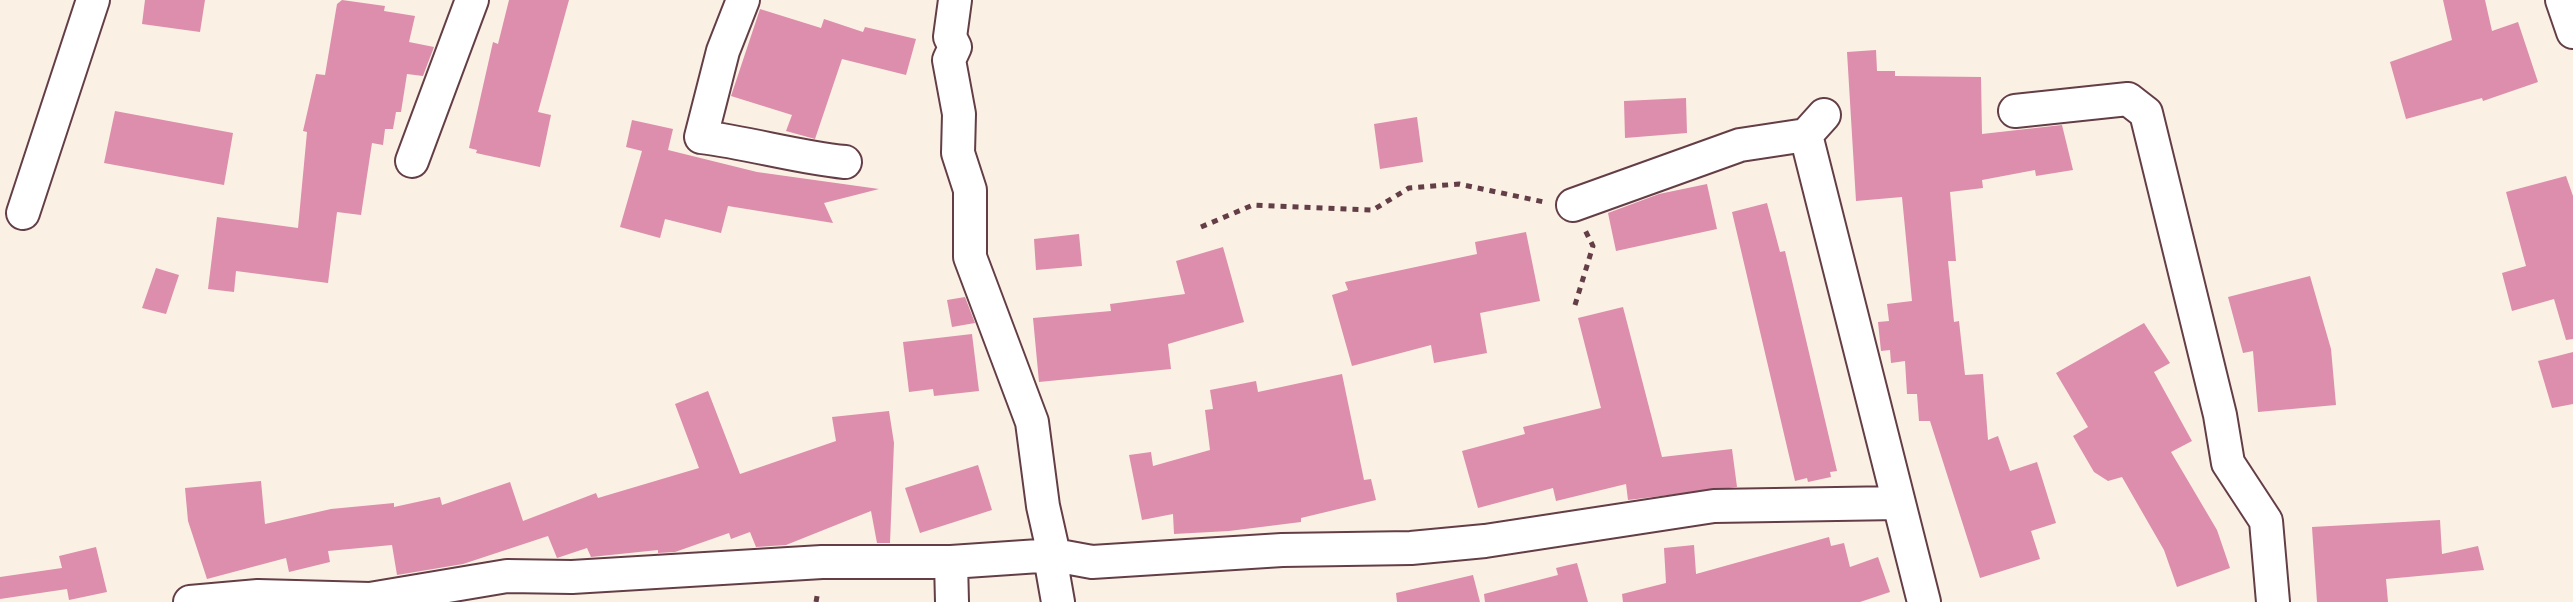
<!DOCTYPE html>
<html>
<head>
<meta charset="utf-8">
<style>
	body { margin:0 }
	canvas { display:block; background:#faf0e3 }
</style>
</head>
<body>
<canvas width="2573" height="602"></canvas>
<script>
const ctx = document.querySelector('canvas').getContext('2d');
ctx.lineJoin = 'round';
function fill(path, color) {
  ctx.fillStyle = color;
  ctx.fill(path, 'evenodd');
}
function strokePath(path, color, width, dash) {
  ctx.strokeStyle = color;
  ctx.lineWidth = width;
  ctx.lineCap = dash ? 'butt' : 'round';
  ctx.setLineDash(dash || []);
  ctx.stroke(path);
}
const building = new Path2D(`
	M 145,0 L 205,0 L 200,32 L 142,24 Z
	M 342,0 L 385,6 L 384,11 L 415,16 L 409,42 L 434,47 L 423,76 L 407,74 L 401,112 L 396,112 L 393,129 L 385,129 L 383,145 L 372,143 L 361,215 L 337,212 L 328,283 L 236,271 L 234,292 L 208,289 L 217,217 L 298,228 L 307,132 L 303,131 L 316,74 L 325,75 L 337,4 Z
	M 509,0 L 569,0 L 538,112 L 551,115 L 540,167 L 476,153 L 477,150 L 469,148 L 493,42 L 498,44 Z
	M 2443,0 L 2485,0 L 2492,31 L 2518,22 L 2538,82 L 2483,101 L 2482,98 L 2406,119 L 2390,62 L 2452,40 Z
	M 760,9 L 821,28 L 824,19 L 863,32 L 865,27 L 916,39 L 906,75 L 842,59 L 815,139 L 786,131 L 792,115 L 731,96 Z
	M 1876,50 L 1877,71 L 1895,71 L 1895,76 L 1981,77 L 1982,134 L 2062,125 L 2073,170 L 2036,176 L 2035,170 L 1982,180 L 1983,188 L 1950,192 L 1956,261 L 1948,261 L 1954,322 L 1959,321 L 1965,375 L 1983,374 L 1988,440 L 1998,436 L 2010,471 L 2037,462 L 2056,523 L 2031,531 L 2040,559 L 1980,578 L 1930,421 L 1919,421 L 1917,394 L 1907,394 L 1905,361 L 1891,363 L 1890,350 L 1881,351 L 1878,322 L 1889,321 L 1887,304 L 1912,301 L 1902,197 L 1856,201 L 1847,52 Z
	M 1686,98 L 1687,133 L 1625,138 L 1624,101 Z
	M 115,111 L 233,133 L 224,185 L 104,163 Z
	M 1417,117 L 1423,162 L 1380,169 L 1374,124 Z
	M 632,120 L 673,129 L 668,150 L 757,172 L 879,189 L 824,203 L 833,223 L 728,206 L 721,233 L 665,219 L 660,238 L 620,227 L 642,151 L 626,147 Z
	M 2566,176 L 2573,196 L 2573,339 L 2566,340 L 2554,299 L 2512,311 L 2502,273 L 2526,266 L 2506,192 Z
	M 1707,184 L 1717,229 L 1616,251 L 1608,213 L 1659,194 Z
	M 1767,203 L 1780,252 L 1785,251 L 1837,471 L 1830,472 L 1831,477 L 1808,482 L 1807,478 L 1795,481 L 1732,212 Z
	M 1526,232 L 1540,301 L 1480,313 L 1487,353 L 1434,363 L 1431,345 L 1352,366 L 1332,295 L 1348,290 L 1345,282 L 1477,254 L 1475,242 Z
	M 1079,234 L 1082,266 L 1036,270 L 1034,239 Z
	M 1223,247 L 1244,322 L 1168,344 L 1171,369 L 1039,382 L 1033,318 L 1111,311 L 1110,304 L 1185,294 L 1176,261 Z
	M 156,268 L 179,275 L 166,314 L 142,308 Z
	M 2310,276 L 2331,349 L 2336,405 L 2258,412 L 2253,351 L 2243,353 L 2228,297 Z
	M 965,297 L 975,323 L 952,327 L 947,300 Z
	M 1623,307 L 1662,457 L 1732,449 L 1737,487 L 1628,500 L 1626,484 L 1556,501 L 1553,488 L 1478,508 L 1462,451 L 1525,434 L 1523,427 L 1601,408 L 1578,318 Z
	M 2144,323 L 2170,363 L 2154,372 L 2192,441 L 2171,452 L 2217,530 L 2230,568 L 2177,587 L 2164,550 L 2122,477 L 2108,481 L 2094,472 L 2073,436 L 2088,427 L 2056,373 Z
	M 972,334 L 979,391 L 934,396 L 933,389 L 909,392 L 903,342 Z
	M 2573,352 L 2573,404 L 2552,408 L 2538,361 Z
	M 1342,374 L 1364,480 L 1371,479 L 1376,500 L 1301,518 L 1301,522 L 1229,531 L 1174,534 L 1173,514 L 1142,520 L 1129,455 L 1151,452 L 1153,466 L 1210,450 L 1205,410 L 1213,409 L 1210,390 L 1256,381 L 1258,392 Z
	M 708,391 L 740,474 L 836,441 L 832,417 L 889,411 L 894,443 L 890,543 L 877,543 L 871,511 L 786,545 L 756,547 L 750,532 L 731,539 L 729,533 L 675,552 L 658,553 L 658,550 L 591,557 L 587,548 L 557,558 L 548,536 L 463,564 L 397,575 L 392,545 L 328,551 L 330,562 L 289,572 L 286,558 L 207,579 L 188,521 L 185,488 L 261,481 L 265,524 L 331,509 L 394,503 L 394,507 L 440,497 L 442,505 L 510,482 L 523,521 L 596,493 L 598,498 L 699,468 L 675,404 Z
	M 978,465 L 992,510 L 920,533 L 905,488 Z
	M 2440,520 L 2442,554 L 2478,546 L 2484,570 L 2386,579 L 2388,602 L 2317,602 L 2312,527 Z
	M 1829,537 L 1831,546 L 1844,543 L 1850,567 L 1878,557 L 1890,592 L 1860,602 L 1623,602 L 1622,594 L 1666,583 L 1664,548 L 1694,545 L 1696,574 Z
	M 96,547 L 107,592 L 69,600 L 67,589 L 0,599 L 0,577 L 62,568 L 59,556 Z
	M 1577,563 L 1588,602 L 1485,602 L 1484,594 L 1558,575 L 1556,568 Z
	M 1473,575 L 1480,602 L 1397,602 L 1396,593 Z`);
const path = new Path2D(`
	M 1201,227 L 1253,205 L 1373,210 L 1409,188 L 1459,184 L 1544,202
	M 1575,305 L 1593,246 L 1585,230
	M 816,602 L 818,591`);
const street = new Path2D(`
	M 743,0 L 723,51 L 701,137 C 750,143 796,157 845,162
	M 955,0 L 950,37 L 955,47 L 949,60 L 959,114 L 958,153 L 970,190 L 970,257 L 1032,422 L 1043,506 L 1054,555 L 1052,568 L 1058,602
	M 2562,0 L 2573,32
	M 2015,111 L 2128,99 L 2146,113 L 2220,415 L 2228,463 L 2266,521 L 2273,602
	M 1806,135 L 1924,602
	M 412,161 L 472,0
	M 1573,205 L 1740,145 L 1806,135 L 1824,115
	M 23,213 L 93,0
	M 951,562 L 952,602
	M 190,602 L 258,596 L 370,599 L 507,576 L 572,577 L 822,562 L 951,562 L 1054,555 L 1092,562 L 1282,550 L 1411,548 L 1485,541 L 1714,506 L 1898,503`);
fill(building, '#dd8eac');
strokePath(street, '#643e47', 36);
strokePath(path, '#643e47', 5, [6, 6]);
strokePath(street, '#fff', 32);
</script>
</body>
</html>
